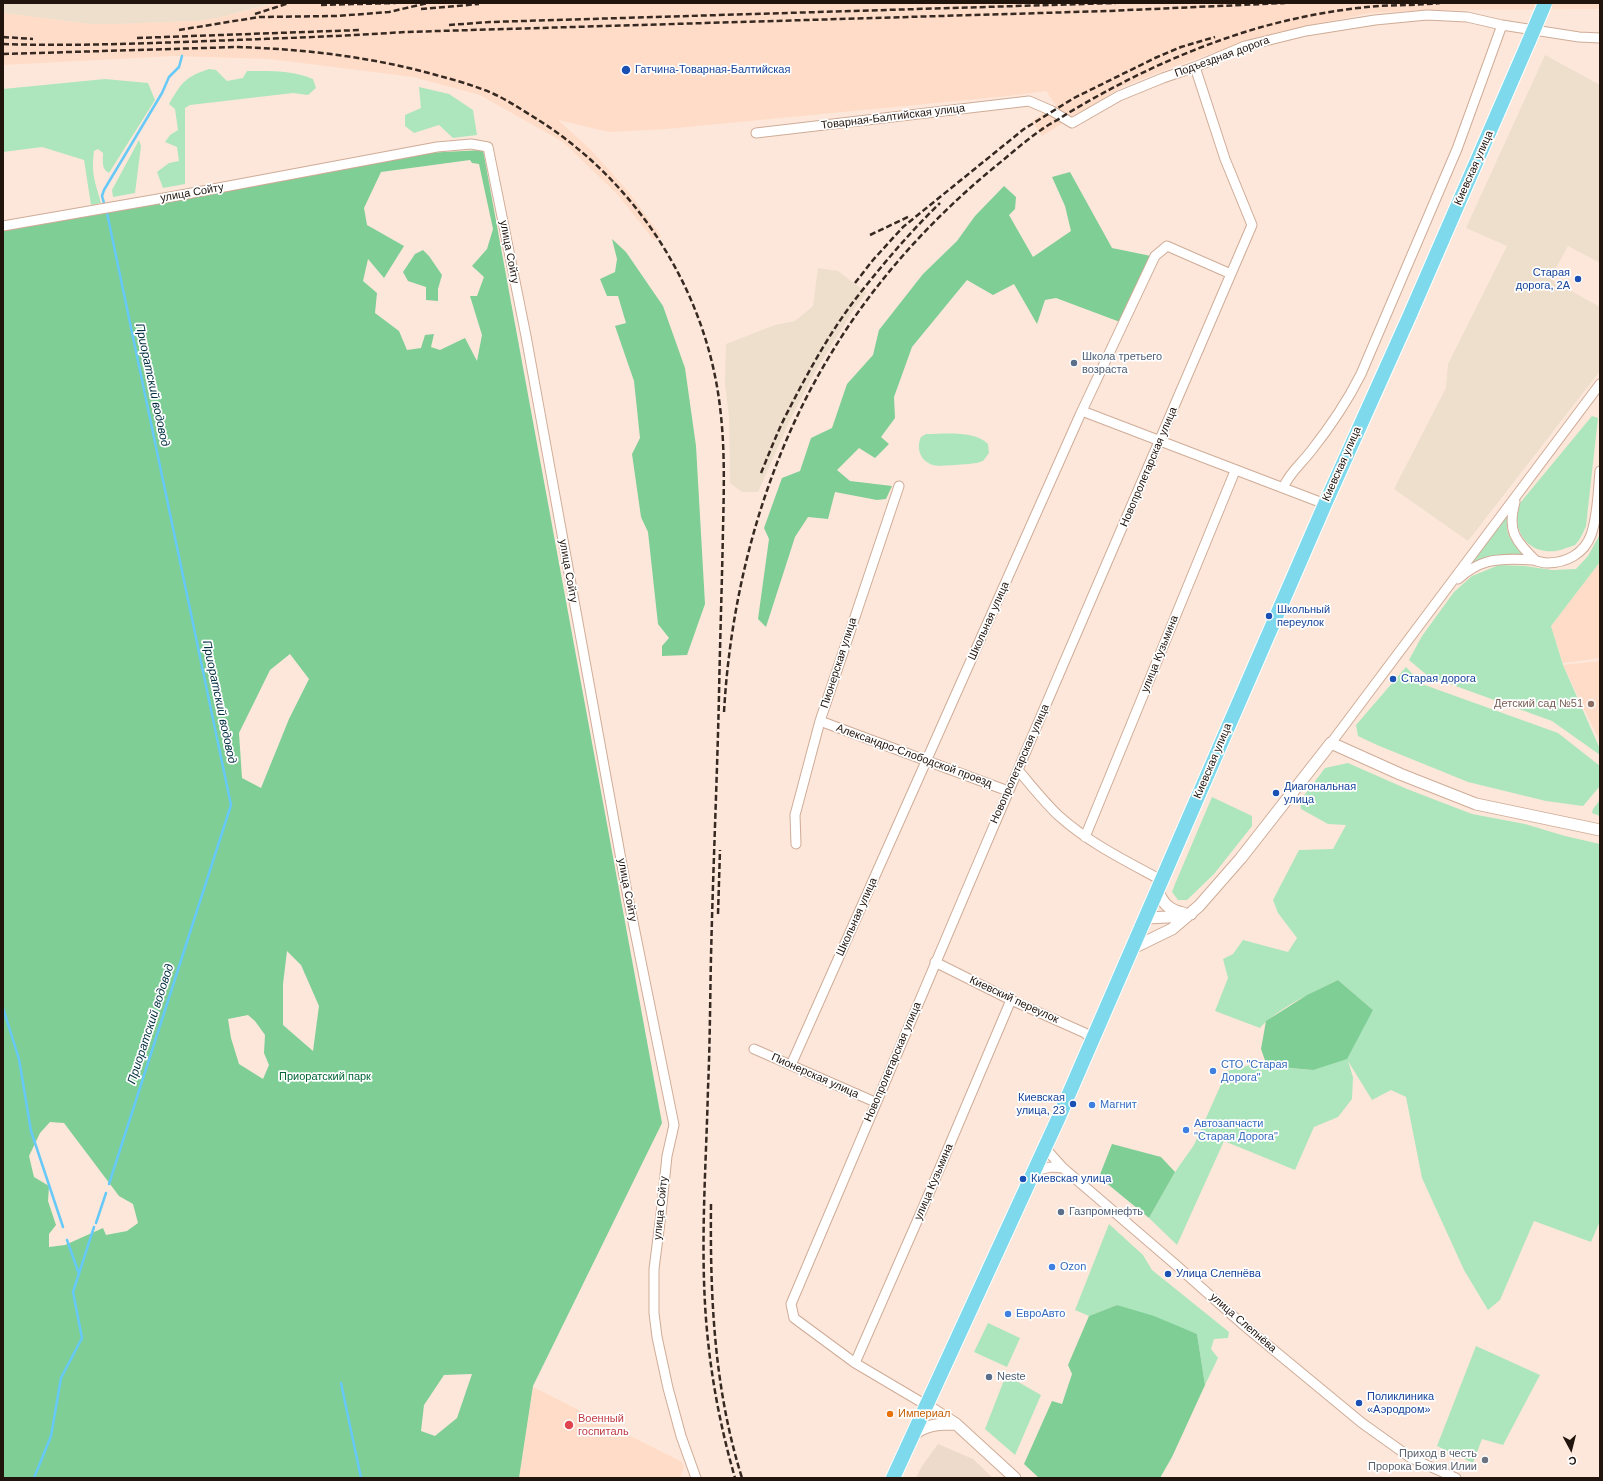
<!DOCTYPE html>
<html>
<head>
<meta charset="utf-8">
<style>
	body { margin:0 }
	#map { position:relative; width:1603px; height:1481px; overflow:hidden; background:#fde7da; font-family:Helvetica,sans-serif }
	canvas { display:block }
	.frame { position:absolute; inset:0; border:4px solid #20140d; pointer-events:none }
	.north { position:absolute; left:1551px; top:1429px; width:40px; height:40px; -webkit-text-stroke:3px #fff; paint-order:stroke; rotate:173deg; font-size:11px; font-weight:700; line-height:16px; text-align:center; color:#20140d }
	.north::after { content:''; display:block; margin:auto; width:14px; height:18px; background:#20140d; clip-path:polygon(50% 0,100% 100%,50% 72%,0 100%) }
</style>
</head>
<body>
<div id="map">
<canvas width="1603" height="1481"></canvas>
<div class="frame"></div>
<div class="north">С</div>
</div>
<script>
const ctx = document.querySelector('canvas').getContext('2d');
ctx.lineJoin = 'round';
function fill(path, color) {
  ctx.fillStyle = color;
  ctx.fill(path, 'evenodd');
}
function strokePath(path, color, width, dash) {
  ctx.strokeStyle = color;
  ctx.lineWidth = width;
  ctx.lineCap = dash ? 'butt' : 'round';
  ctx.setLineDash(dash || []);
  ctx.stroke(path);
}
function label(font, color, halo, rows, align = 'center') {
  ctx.font = font + ' Helvetica,sans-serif';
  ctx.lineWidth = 3.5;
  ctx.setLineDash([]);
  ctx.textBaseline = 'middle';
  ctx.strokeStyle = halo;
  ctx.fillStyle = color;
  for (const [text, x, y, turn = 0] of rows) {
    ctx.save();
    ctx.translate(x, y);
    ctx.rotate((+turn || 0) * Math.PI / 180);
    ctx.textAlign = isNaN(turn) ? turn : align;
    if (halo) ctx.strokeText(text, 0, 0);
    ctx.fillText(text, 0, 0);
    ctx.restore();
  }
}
const commercial = new Path2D(`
	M 938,1444 L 973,1459 L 993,1478 L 916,1478 L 922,1466 Z`);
const industrial = new Path2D(`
	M 3,3 L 274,3 L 218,18 L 198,21 L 118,24 L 90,24 L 3,13 Z
	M 1545,55 L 1600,85 L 1600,263 L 1568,246 L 1550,279 L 1600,307 L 1600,371 L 1468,541 L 1394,489 L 1446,388 L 1448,364 L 1507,246 L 1466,228 Z
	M 818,268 L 838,271 L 867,293 L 856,306 L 815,372 L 790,420 L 758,492 L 742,492 L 730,483 L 729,417 L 725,384 L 726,344 L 775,325 L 795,321 L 813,306 Z`);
const built = new Path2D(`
	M 276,3 L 1600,3 L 1600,9 L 1428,10 L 1369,13 L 1262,36 L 1173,67 L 1124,86 L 1042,136 L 1032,121 L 1056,105 L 1046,91 L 1008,96 L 667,129 L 609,132 L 558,120 L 591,150 L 627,190 L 661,236 L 654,240 L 617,194 L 563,142 L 480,95 L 413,77 L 270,59 L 174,56 L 3,65 L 3,13 L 90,24 L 118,24 L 198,21 L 218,18 Z
	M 1600,562 L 1600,658 L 1563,663 L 1551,626 Z
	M 1600,661 L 1600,742 L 1563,665 Z
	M 533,1387 L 682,1462 L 684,1467 L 680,1478 L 519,1478 Z`);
const green = new Path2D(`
	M 209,69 L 216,70 L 227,81 L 243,78 L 247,71 C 270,71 292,70 313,79 L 316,88 L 308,95 L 293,93 L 190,105 L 185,108 L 185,184 L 163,188 L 157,172 L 169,163 L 179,161 L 177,147 L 165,142 L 170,135 L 178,130 L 175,109 L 169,104 C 182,82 185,77 209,69 Z
	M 105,79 L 148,83 L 155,100 L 109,173 C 101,169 103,161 103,153 L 98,149 L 94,151 C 91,174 95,181 101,203 L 91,205 L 84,160 L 42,147 L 3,152 L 3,89 Z
	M 419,87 L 449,94 L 473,110 L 477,135 L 453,138 L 439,125 L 414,133 L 405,126 L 405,115 L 421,108 Z
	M 139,140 L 141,146 L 135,193 L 113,197 L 112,190 Z
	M 1592,416 L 1598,418 L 1586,526 C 1583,533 1580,540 1575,545 C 1573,546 1569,547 1566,548 C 1543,558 1518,545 1517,519 C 1517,514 1519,508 1520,503 Z
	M 926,434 C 944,434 975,430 988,444 L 989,453 L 983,461 L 977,463 C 969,464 939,467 933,465 C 920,461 916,448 921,437 Z
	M 1508,515 C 1505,526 1507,536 1515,545 C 1518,549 1521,550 1522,556 L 1474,563 L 1472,561 Z
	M 1600,534 L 1600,562 L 1551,626 L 1563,665 L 1600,749 L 1600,755 L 1552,721 L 1428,676 L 1409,660 L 1422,636 L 1454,592 L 1472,576 L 1499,565 L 1525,566 L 1552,570 L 1576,569 L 1588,556 Z
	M 1406,667 L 1422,684 L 1558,733 L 1600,766 L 1600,786 L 1583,806 L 1546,801 L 1468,782 L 1377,745 L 1358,736 L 1356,725 Z
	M 1348,763 L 1407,789 L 1472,814 L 1525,824 L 1565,836 L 1600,844 L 1600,1221 L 1591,1242 L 1534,1221 L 1500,1300 L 1488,1310 L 1464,1270 L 1422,1178 L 1406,1097 L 1391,1090 L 1372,1100 L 1348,1061 L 1353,1077 L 1352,1099 L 1338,1117 L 1314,1127 L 1295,1170 L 1224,1141 L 1177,1245 L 1149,1218 L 1175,1172 L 1194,1145 L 1227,1071 L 1250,1065 L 1313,1070 L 1373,1010 L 1338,980 C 1313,992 1278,1008 1260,1028 L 1215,1011 L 1228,978 L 1223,959 L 1233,954 L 1243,940 L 1288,952 L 1297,938 L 1278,913 L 1273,900 L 1299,850 L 1333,849 L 1346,825 L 1328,824 L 1301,809 L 1300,801 L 1325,768 Z
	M 1212,797 L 1252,816 L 1252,826 L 1214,874 L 1187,900 L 1178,900 L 1172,892 L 1175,884 Z
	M 1600,800 L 1600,816 L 1592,813 L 1593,809 Z
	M 1109,1224 L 1143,1255 L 1152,1270 L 1229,1332 L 1228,1338 L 1214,1339 L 1211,1349 L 1218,1358 L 1205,1385 L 1197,1334 L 1117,1305 L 1089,1316 L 1075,1310 Z
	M 988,1323 L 1020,1338 L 1007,1367 L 974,1352 Z
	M 1476,1346 L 1540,1375 L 1503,1445 L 1482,1439 L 1473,1463 L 1437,1446 Z
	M 1006,1375 L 1041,1395 L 1015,1455 L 985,1429 Z`);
const forest = new Path2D(`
	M 483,150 L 662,1123 L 533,1386 L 519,1478 L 3,1478 L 3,231 L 425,153 ZM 470,160 L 472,163 L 479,164 L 493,229 L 487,249 L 472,266 L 484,277 L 477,296 L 470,296 L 482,335 L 477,361 L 465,338 L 440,350 L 431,347 L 434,334 L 425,335 L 421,348 L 407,350 L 399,331 L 375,313 L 377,293 L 363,281 L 368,259 L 384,278 L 404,246 L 367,225 L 364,208 L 381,172 ZM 290,654 L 309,679 L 289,719 L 261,788 L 242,778 L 239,733 L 270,670 ZM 287,951 L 301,965 L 319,1006 L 313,1051 L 283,1025 L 283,984 ZM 248,1015 L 255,1021 L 265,1035 L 264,1053 L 269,1065 L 263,1079 L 239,1064 L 231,1038 L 228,1019 ZM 50,1122 L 64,1123 L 119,1196 L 133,1204 L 138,1223 L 127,1231 L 106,1235 L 103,1228 L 65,1245 L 49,1247 L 49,1234 L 56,1225 L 48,1201 L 49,1186 L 34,1177 L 29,1156 L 40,1133 ZM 472,1374 L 457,1418 L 435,1436 L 421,1431 L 424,1405 L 444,1375 Z
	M 1070,172 L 1112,248 L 1151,256 L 1120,322 L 1056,298 L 1045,300 L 1037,324 L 1014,284 L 993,295 L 967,280 L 912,347 L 894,397 L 895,418 L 881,437 L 889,444 L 875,458 L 859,448 L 837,470 L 850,481 L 892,486 L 886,499 L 877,500 L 835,492 L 828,519 L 808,517 L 795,537 L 766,627 L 758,619 L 769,539 L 764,528 L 782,478 L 800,471 L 811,438 L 832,428 L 847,384 L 873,355 L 879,330 L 923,274 L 957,241 L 975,216 L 1004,186 L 1016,197 L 1015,209 L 1009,215 L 1033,257 L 1071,231 L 1065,206 L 1052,177 Z
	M 612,239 L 626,252 L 663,306 L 685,368 L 696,446 L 705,604 L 687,655 L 662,656 L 662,646 L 669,638 L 658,624 L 648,532 L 641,517 L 632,454 L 640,438 L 634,381 L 615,326 L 626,323 L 618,296 L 607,296 L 600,279 L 615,272 L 617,259 Z
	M 423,250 L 429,256 L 442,275 L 438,289 L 438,301 L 426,300 L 426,287 L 408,281 L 403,272 L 415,254 Z
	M 1338,980 L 1373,1010 L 1347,1059 L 1313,1070 L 1267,1066 L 1261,1049 L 1266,1021 L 1307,995 Z
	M 1112,1144 L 1161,1157 L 1175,1172 L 1149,1218 L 1099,1177 Z
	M 1117,1305 L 1154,1316 L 1197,1334 L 1205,1385 L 1172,1457 L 1160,1478 L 1039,1478 L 1024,1464 L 1052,1401 L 1062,1404 L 1072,1374 L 1068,1365 L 1089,1316 Z`);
const stream = new Path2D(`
	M 104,203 L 102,196 L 104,190 L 162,93 L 169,77 L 179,67 L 182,56
	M 107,213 L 231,805 L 109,1184
	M 3,1008 L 19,1059 L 31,1131 L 63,1227
	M 96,1223 L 106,1193
	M 67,1240 L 79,1274
	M 341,1383 L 361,1478
	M 34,1478 L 51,1436 L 61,1378 L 82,1338 L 73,1292 L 94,1227`);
const minor = new Path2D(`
	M 756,133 L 1029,101 L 1052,111 L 1072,123 L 1119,96 L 1163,78 L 1195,67 L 1245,46 L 1306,31 L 1375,20 L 1427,15 L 1467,17 L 1502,25 L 1579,37 L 1600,38
	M 3,226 L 181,195 L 437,147 L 471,144 L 488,147 L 526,336 L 626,887 L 674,1125 L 667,1156 L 661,1214 L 654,1269 L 654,1313 L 657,1337 L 668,1388 L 681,1436 L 696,1478
	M 1082,411 L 1325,504
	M 1283,488 C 1289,473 1301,464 1311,451 C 1330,427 1347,402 1361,374 L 1457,149 L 1502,25
	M 1515,502 C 1507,531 1515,540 1535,560
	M 1458,579 C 1466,572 1476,565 1487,562 C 1501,558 1518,559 1533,560 C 1538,561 1542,563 1547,563 C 1566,563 1584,554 1591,535 C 1598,515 1598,492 1600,471
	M 820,721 L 1008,791
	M 1331,743 L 1600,384
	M 1018,770 C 1031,785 1044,802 1059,816 C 1089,843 1126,861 1161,880
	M 1085,837 L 1235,471
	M 796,844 L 795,815 L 820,721 L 899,486
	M 935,962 L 1011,1000 L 1085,1033 L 1092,1039
	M 754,1049 L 875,1102
	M 791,1065 L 1080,415 L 1155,256 L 1167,246 L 1231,274
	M 1045,1148 L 1063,1168 L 1176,1265 L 1241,1323 L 1362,1423 L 1411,1458 L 1456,1478
	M 1034,1171 L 1051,1167 L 1063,1168
	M 855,1363 L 922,1210 L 1011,1000
	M 926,1405 L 855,1363 L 794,1318 L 791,1304 C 942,943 1098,585 1252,225 L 1225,159 L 1195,67`);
const tertiary = new Path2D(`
	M 1157,890 C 1163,903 1168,910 1183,913
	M 1146,918 L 1168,917 L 1191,914
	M 1133,948 L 1172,929 L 1199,906 L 1241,858 L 1331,743 L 1400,774 L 1476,804 L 1600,830
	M 926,1405 L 956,1424 L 1015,1478
	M 913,1435 C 927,1424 939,1424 956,1424`);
const primary = new Path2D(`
	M 893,1478 L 1058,1119 L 1325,504 L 1409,317 L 1529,41`);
const rail = new Path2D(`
	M 321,5 L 396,3
	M 421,9 L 479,4
	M 255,14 L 289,3
	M 449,25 L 490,22 L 1116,3
	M 179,30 L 259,17 L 337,16 L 389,12 L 428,3
	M 3,37 L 33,39
	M 137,38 L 361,30
	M 3,44 C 63,46 123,44 183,42 C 257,39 331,37 405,32 L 1108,11 L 1285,3
	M 3,54 L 237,47 C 304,49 372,57 436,75 C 455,80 476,86 494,94 C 507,100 519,108 532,116 C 634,178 706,288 720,407 C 725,447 724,488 723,529 C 722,584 720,640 719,695 C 717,782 713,870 711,957 C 710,1001 710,1044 708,1088 C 706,1172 699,1257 708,1341 C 713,1388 722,1433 735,1478
	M 870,235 L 910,216
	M 855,283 L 873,260 L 903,227 L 1024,129 L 1074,98 L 1155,58 L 1181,47 L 1215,37
	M 761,473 C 769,454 776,435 785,417 C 806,376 829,333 857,297 C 883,264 910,232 940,203
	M 724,712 C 731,587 766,459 832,352 C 876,279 936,214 1002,161 C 1015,150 1028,139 1041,130 C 1049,124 1058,120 1065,115 C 1126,78 1190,48 1258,28 C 1297,17 1339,9 1379,6 C 1400,5 1420,5 1440,3
	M 718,914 L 720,850
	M 711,1204 C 710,1297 714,1389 742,1478`);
const primaryBridge = new Path2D(`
	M 1529,41 L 1545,3`);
const markers = [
	[626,70,5,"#1a4fb4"],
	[1578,279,4,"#1a4fb4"],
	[1074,363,4,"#5c6f8a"],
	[1269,616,4,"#1a4fb4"],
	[1393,679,4,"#1a4fb4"],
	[1591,704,4,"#8d6e63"],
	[1276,793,4,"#1a4fb4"],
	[1213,1071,4,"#3f7fe0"],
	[1073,1104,4,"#1a4fb4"],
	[1092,1105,4,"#3f7fe0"],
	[1186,1130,4,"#3f7fe0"],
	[1023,1179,4,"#1a4fb4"],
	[1061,1212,4,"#5c6f8a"],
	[1052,1267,4,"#3f7fe0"],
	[1168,1274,4,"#1a4fb4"],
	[1008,1314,4,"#3f7fe0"],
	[989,1377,4,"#5c6f8a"],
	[1359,1403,4,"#1a4fb4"],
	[890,1414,4,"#e8710a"],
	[569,1425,5,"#e0444e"],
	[1485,1460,4,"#6b7280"]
];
const streetNames = [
	["Подъездная дорога",1222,57,-20],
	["Товарная-Балтийская улица",893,117,-7],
	["Киевская улица",1474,168,-66],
	["улица Сойту",192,193,-10],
	["улица Сойту",509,252,79],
	["Киевская улица",1342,464,-66],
	["Новопролетарская улица",1149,467,-67],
	["улица Сойту",568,571,80],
	["Школьная улица",989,621,-66],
	["улица Кузьмина",1160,654,-68],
	["Пионерская улица",839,663,-72],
	["Александро-Слободской проезд",914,756,20],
	["Киевская улица",1213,761,-67],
	["Новопролетарская улица",1020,764,-66],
	["улица Сойту",627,890,79],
	["Школьная улица",857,917,-66],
	["Киевский переулок",1014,1000,25],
	["Новопролетарская улица",893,1062,-67],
	["Пионерская улица",815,1076,24],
	["улица Кузьмина",934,1182,-67],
	["улица Сойту",661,1208,-84],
	["улица Слепнёва",1243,1323,41]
];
const transitNames = [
	["Гатчина-Товарная-Балтийская",635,70],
	["Старая",1570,273,"right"],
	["дорога, 2А",1570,286,"right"],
	["Школьный",1277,610],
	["переулок",1277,623],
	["Старая дорога",1401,679],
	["Диагональная",1284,787],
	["улица",1284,800],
	["Киевская",1065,1098,"right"],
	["улица, 23",1065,1111,"right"],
	["Киевская улица",1031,1179],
	["Улица Слепнёва",1176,1274],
	["Поликлиника",1367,1397],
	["«Аэродром»",1367,1410]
];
const serviceNames = [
	["Школа третьего",1082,357],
	["возраста",1082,370],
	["Газпромнефть",1069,1212],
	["Neste",997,1377]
];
const educationNames = [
	["Детский сад №51",1583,704]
];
const shopNames = [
	["СТО \"Старая",1221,1065],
	["Дорога\"",1221,1078],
	["Магнит",1100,1105],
	["Автозапчасти",1194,1124],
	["\"Старая Дорога\"",1194,1137],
	["Ozon",1060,1267],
	["ЕвроАвто",1016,1314]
];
const parkNames = [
	["Приоратский парк",325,1077]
];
const foodNames = [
	["Империал",898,1414]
];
const healthNames = [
	["Военный",578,1419],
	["госпиталь",578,1432]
];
const worshipNames = [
	["Приход в честь",1477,1454],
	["Пророка Божия Илии",1477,1467]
];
const waterNames = [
	["Приоратский водовод",152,385,78],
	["Приоратский водовод",219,702,78],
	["Приоратский водовод",151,1024,-72]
];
fill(commercial, '#eddaca');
fill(industrial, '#eedfcc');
fill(built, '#ffdcc7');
fill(green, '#ade6bc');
fill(forest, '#7ece96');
strokePath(stream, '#67c9f7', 2.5);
strokePath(minor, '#cfac97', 11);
strokePath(tertiary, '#cfac97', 13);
strokePath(primary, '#fff', 16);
strokePath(minor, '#fff', 9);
strokePath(tertiary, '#fff', 11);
strokePath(primary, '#7dd9eb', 14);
strokePath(rail, '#362922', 2.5, [6, 3]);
strokePath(primaryBridge, '#fff', 16, []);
strokePath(primaryBridge, '#7dd9eb', 14);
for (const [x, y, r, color] of markers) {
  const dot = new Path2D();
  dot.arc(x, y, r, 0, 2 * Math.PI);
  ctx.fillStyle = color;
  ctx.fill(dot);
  strokePath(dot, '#fff', 1.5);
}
label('11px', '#20140d', '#fff', streetNames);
label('11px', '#164399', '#fff', transitNames, 'left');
label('11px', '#4e5e75', '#fff', serviceNames, 'left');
label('11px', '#785e54', '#fff', educationNames, 'right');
label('11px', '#366cbe', '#fff', shopNames, 'left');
label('11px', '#016533', '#fff', parkNames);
label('11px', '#c56008', '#fff', foodNames, 'left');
label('11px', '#be3a42', '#fff', healthNames, 'left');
label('11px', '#5b616d', '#fff', worshipNames, 'right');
label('italic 12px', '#002e40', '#fff', waterNames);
</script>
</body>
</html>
